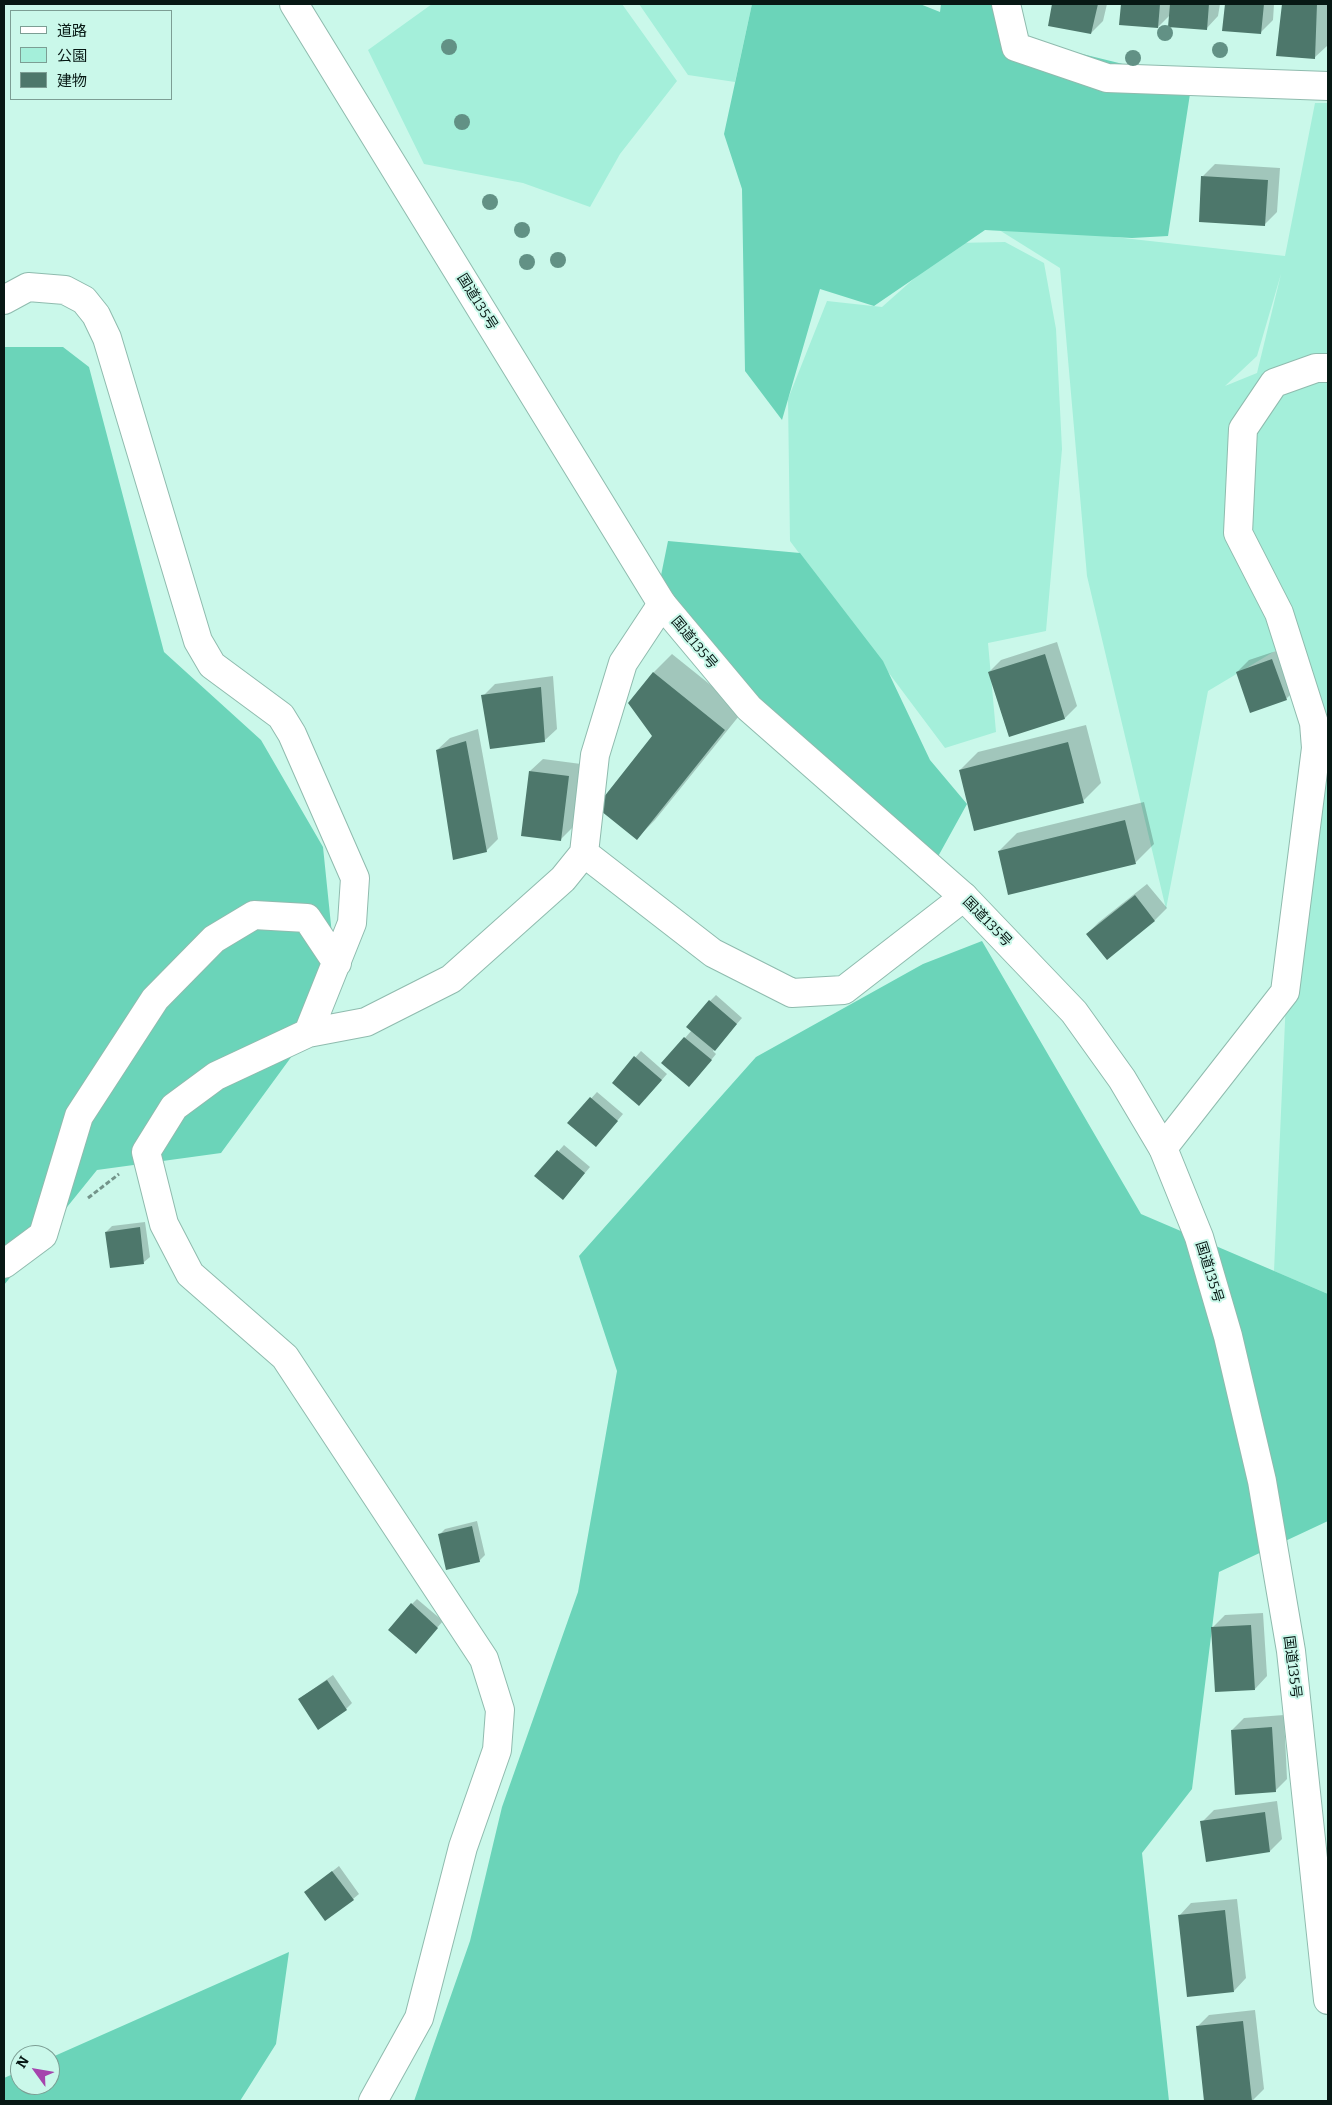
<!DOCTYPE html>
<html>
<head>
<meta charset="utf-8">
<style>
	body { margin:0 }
	#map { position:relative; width:1332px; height:2105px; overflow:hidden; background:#caf8ea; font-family:Bitter,"Noto Sans JP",serif }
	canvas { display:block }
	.frame { position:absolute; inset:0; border:5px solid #071814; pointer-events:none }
	.legend { position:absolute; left:10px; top:10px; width:162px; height:90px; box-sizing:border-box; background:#caf8ea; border:1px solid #7c9e94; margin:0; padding:6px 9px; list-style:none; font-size:15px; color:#071814 }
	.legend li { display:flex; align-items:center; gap:10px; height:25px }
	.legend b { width:25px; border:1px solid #7c9e94 }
	.north { position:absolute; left:10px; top:2045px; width:50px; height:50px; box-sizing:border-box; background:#caf8ea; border:1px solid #7c9e94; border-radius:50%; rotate:302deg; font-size:14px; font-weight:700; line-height:20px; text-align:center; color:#071814 }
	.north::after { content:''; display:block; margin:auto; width:18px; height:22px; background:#a545ad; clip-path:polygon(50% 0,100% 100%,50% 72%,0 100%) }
</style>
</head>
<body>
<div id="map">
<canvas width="1332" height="2105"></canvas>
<div class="frame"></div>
<ul class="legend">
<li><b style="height:6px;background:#fff"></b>道路</li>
<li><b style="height:14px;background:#a4efda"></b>公園</li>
<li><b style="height:14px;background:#4d776b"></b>建物</li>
</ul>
<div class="north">N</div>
</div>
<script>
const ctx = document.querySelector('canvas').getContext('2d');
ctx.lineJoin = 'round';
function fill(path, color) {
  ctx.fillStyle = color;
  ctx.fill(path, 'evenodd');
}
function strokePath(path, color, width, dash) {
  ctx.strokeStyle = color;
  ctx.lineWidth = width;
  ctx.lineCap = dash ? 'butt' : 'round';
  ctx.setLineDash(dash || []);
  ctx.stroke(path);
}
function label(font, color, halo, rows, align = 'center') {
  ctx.font = font + ' Bitter,"Noto Sans JP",serif';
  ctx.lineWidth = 4;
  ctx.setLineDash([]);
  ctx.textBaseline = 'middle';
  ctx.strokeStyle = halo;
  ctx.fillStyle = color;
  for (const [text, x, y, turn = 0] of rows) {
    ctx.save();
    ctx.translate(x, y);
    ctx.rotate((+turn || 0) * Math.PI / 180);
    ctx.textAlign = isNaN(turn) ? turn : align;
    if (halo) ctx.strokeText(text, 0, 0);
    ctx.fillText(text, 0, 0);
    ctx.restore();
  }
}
const green = new Path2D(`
	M 432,4 L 622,4 L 677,81 L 620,154 L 590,207 L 523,183 L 424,164 L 368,50 Z
	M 639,4 L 752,4 L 735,82 L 688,75 Z
	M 1315,103 L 1328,103 L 1328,1294 L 1274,1271 L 1287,976 L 1314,760 L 1280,648 L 1208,691 L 1166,909 L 1087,576 L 1060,268 L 988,223 L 1285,256 ZM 1281,274 L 1257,373 L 1225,386 L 1257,356 Z
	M 1005,242 L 1044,263 L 1056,329 L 1062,449 L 1046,631 L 988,643 L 996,732 L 945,748 L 790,541 L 788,399 L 827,301 L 882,307 L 954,243 Z`);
const forest = new Path2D(`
	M 752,4 L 920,4 L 940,12 L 941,4 L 1003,4 L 1001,34 L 1192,81 L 1168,236 L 1132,238 L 985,230 L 874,306 L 820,289 L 782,420 L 745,371 L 742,189 L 724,134 Z
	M 4,347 L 63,347 L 89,367 L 164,652 L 261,740 L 323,847 L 338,993 L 221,1153 L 97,1170 L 4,1285 Z
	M 668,541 L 800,553 L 883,661 L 930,760 L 967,804 L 935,862 L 655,605 Z
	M 982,941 L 1141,1214 L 1328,1294 L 1328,1521 L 1219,1572 L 1192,1789 L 1142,1853 L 1169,2101 L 414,2101 L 470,1941 L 502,1807 L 578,1592 L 617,1371 L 579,1256 L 756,1057 L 923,964 Z
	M 289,1952 L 276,2044 L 240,2101 L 4,2101 L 4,2078 L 20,2071 L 20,2085 L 50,2085 L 50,2058 Z`);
const shadow = new Path2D(`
	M 1053,4 L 1107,4 L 1103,21 L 1091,33 L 1049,25 Z
	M 1122,4 L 1220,4 L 1218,16 L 1206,29 L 1171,14 L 1158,27 L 1121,24 Z
	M 1226,4 L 1274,4 L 1273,20 L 1260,33 L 1224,29 Z
	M 1283,4 L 1328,4 L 1327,46 L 1314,58 L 1278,55 Z
	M 1215,164 L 1280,168 L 1277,212 L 1265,224 L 1203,176 Z
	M 1057,642 L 1077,706 L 1065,718 L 1009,736 L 989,672 L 1001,660 Z
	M 1285,648 L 1298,687 L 1286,699 L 1237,672 L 1249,660 Z
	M 672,654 L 743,711 L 655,820 L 637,838 L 654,736 L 629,703 L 654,672 Z
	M 553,676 L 557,729 L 544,741 L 483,696 L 495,684 Z
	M 1086,725 L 1101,783 L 1083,801 L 960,770 L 978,752 Z
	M 478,729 L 498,839 L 486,851 L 437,750 L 450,738 Z
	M 543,759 L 581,764 L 573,827 L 560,840 L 530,771 Z
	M 1144,802 L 1154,844 L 1136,862 L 1009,894 L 999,851 L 1017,833 Z
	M 1147,884 L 1167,908 L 1155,920 L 1087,934 L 1099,922 Z
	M 716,995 L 742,1018 L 713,1051 L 716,1054 L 695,1080 L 663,1063 L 692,1030 L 710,1001 Z
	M 641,1051 L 667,1074 L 645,1099 L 613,1083 Z
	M 597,1092 L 623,1114 L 601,1140 L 569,1123 Z
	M 564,1145 L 590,1167 L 568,1193 L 536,1176 Z
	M 145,1222 L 150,1257 L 144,1262 L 106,1232 L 112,1226 Z
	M 477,1521 L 485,1555 L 479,1561 L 439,1535 L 445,1529 Z
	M 417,1599 L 443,1621 L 421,1646 L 412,1604 Z
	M 1263,1613 L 1267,1676 L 1255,1689 L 1212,1628 L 1225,1615 Z
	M 333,1675 L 352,1703 L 346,1709 L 299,1699 Z
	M 1284,1715 L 1287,1779 L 1275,1791 L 1232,1730 L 1244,1718 Z
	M 1277,1801 L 1282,1839 L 1270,1851 L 1202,1822 L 1214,1810 Z
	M 339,1866 L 359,1894 L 353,1899 L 306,1892 Z
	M 1237,1899 L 1246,1978 L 1234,1991 L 1179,1916 L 1191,1903 Z
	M 1255,2010 L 1264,2089 L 1252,2101 L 1205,2101 L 1197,2027 L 1209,2015 Z`);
const building = new Path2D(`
	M 1052,4 L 1098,4 L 1091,34 L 1048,26 Z
	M 1121,4 L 1160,4 L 1158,28 L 1119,25 Z
	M 1170,4 L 1209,4 L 1207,30 L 1168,27 Z
	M 1225,4 L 1264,4 L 1261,34 L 1222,31 Z
	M 1282,4 L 1317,4 L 1315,59 L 1276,56 Z
	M 1201,176 L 1268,180 L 1265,226 L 1199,222 Z
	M 1045,654 L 1065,719 L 1009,737 L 988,672 Z
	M 1272,659 L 1287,700 L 1250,713 L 1236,672 Z
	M 653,672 L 725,730 L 637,840 L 596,807 L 652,736 L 628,703 Z
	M 541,687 L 545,742 L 490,749 L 481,695 Z
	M 466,741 L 487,852 L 453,860 L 436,750 Z
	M 1068,742 L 1084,803 L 974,831 L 959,770 Z
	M 529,771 L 569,776 L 561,841 L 521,836 Z
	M 1125,820 L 1136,864 L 1008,895 L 998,851 Z
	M 1135,895 L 1155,921 L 1107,960 L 1086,934 Z
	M 709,1000 L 737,1024 L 715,1051 L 686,1027 Z
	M 684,1037 L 712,1060 L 689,1087 L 661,1063 Z
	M 634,1056 L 662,1080 L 639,1106 L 612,1083 Z
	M 590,1097 L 618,1121 L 596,1147 L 567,1123 Z
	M 557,1150 L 585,1173 L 563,1200 L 534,1176 Z
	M 140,1227 L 144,1264 L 110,1268 L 105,1232 Z
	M 472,1526 L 480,1562 L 446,1570 L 438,1534 Z
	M 411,1603 L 438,1628 L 416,1654 L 388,1630 Z
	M 1251,1625 L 1255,1690 L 1215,1692 L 1211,1627 Z
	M 327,1680 L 347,1710 L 318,1730 L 298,1699 Z
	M 1272,1727 L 1276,1792 L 1235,1795 L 1231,1730 Z
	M 1265,1812 L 1270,1852 L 1206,1862 L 1200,1821 Z
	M 332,1871 L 354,1900 L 325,1921 L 304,1892 Z
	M 1225,1910 L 1234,1992 L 1187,1997 L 1178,1915 Z
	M 1243,2021 L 1252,2101 L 1204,2101 L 1196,2026 Z`);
const path = new Path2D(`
	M 88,1198 L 119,1174`);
const street = new Path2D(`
	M 1006,4 L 1016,47 L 1107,78 L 1328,86
	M 4,300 L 28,287 L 65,290 L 84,300 L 96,315 L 107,338 L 198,641 L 212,665 L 281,716 L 292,734 L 355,878 L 352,923 L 308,1033
	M 584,853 L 713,953 L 792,993 L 844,990 L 964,897
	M 1163,1148 L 1285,992 L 1316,748 L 1314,723 L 1279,613 L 1238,533 L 1243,429 L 1274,383 L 1316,368 L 1328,368
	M 4,1264 L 43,1235 L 79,1116 L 155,999 L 214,939 L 254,915 L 307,918 L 337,963
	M 373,2101 L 419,2018 L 463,1847 L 497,1750 L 500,1710 L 484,1659 L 285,1357 L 190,1274 L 164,1224 L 146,1152 L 174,1107 L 216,1076 L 308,1033 L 366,1022 L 451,979 L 563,879 L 584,853 L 595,755 L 623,663 L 662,604`);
const highway = new Path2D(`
	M 294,4 L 662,604 L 749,708 L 964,897 L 1074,1012 L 1122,1079 L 1163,1148 L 1199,1237 L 1228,1336 L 1262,1481 L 1291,1651 L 1328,2000`);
const trees = [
	[1165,33],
	[449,47],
	[1220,50],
	[1133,58],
	[462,122],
	[490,202],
	[522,230],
	[558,260],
	[527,262]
];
const streetNames = [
	["国道135号",477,302,58],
	["国道135号",694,643,50],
	["国道135号",987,922,46],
	["国道135号",1209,1272,73],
	["国道135号",1292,1667,83]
];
fill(green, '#a4efda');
fill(forest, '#6bd4b9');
fill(shadow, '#0003');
fill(building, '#4d776b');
strokePath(street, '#8fbbae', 30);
strokePath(highway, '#8fbbae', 30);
strokePath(path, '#73948a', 3, [5, 2.5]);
strokePath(street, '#fff', 28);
strokePath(highway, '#fff', 28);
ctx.fillStyle = '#629185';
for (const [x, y] of trees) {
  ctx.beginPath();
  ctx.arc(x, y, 8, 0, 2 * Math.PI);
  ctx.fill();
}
label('14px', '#071814', '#caf8ea', streetNames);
</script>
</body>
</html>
